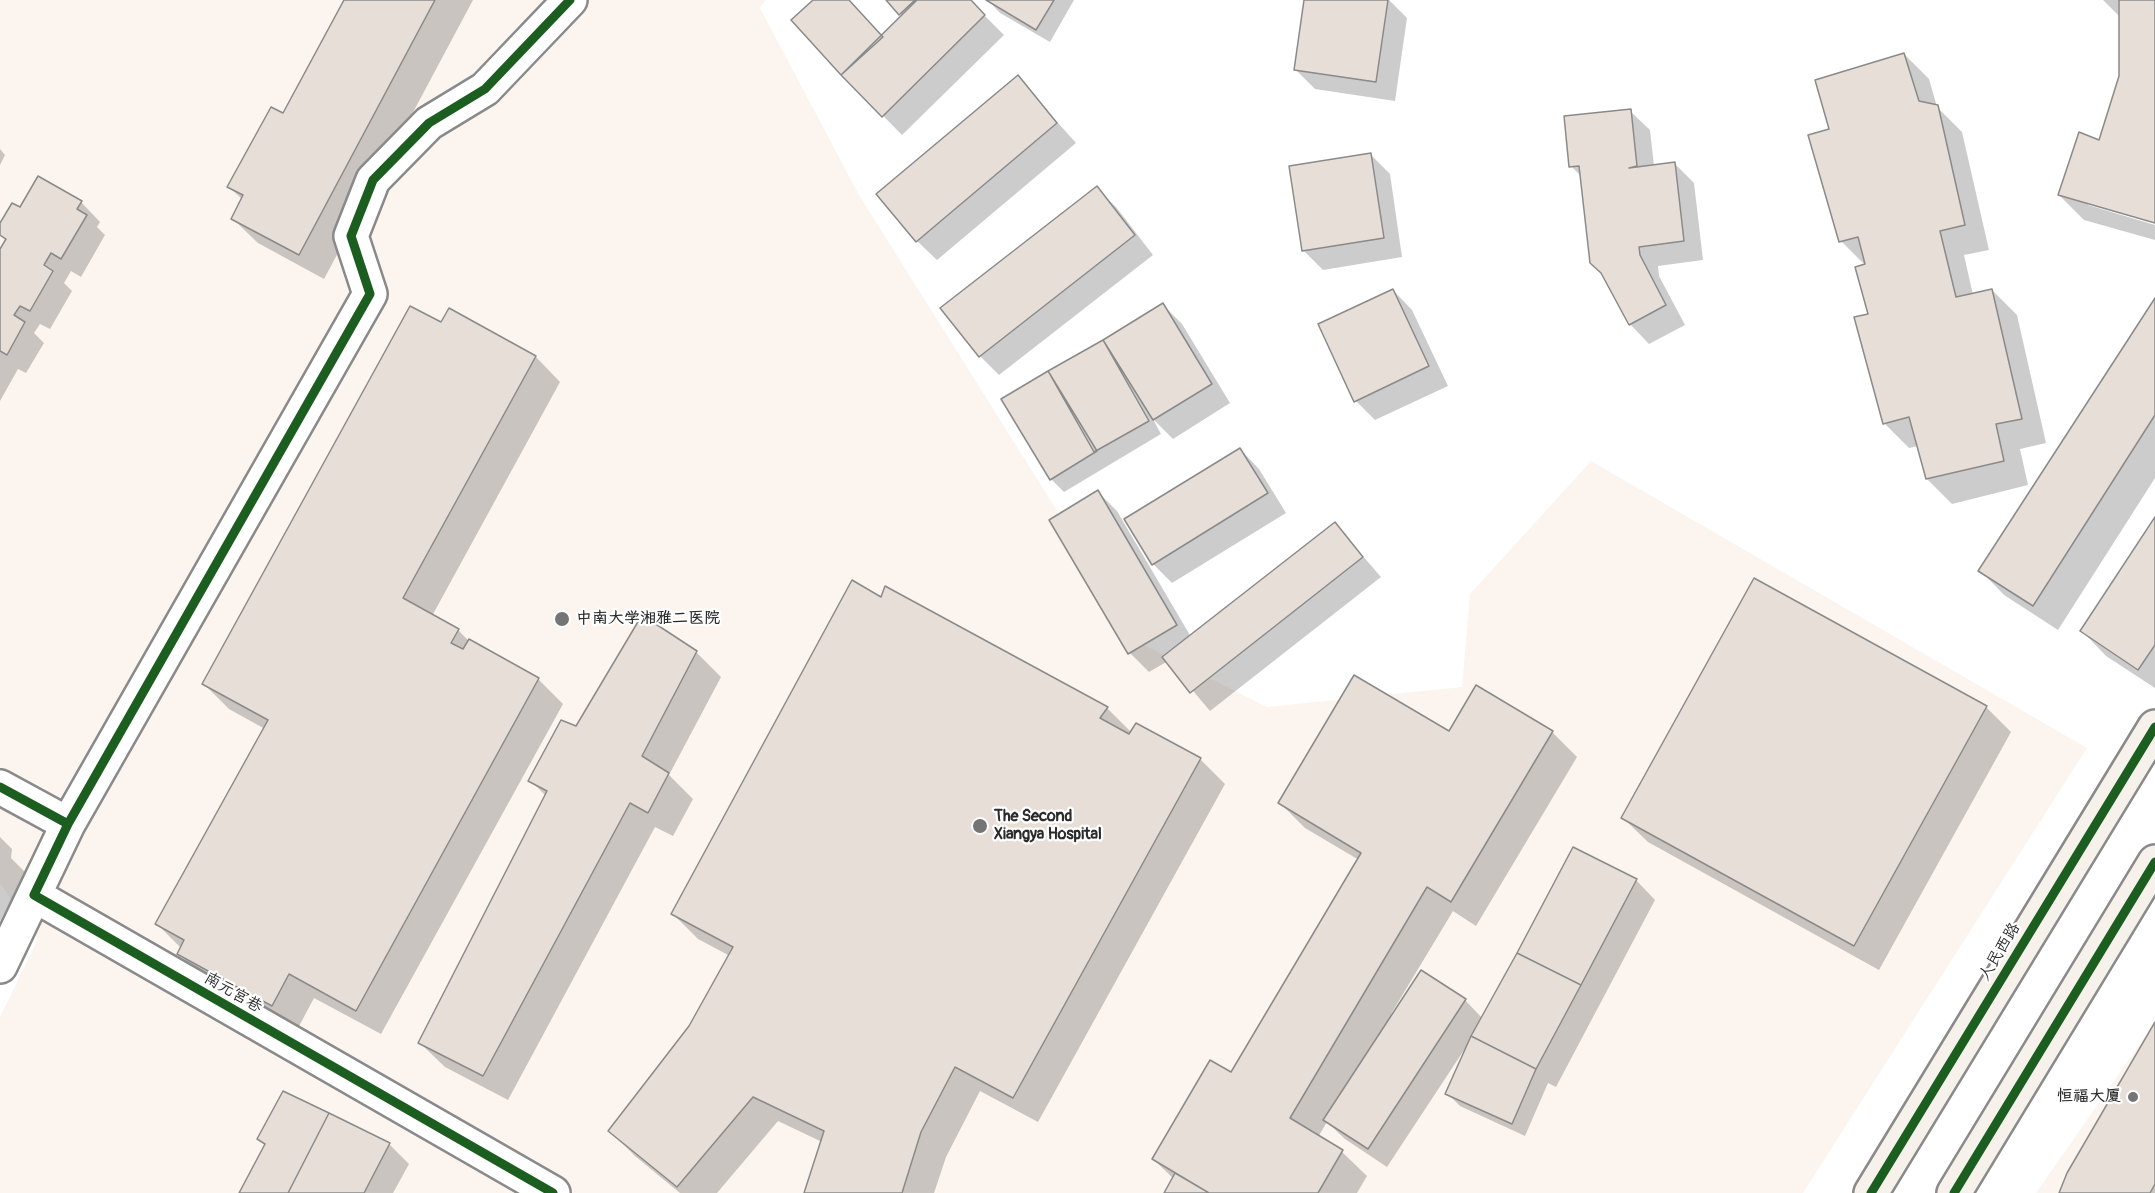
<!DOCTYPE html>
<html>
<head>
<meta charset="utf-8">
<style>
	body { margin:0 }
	canvas { display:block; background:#fff }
</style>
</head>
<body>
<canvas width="2155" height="1193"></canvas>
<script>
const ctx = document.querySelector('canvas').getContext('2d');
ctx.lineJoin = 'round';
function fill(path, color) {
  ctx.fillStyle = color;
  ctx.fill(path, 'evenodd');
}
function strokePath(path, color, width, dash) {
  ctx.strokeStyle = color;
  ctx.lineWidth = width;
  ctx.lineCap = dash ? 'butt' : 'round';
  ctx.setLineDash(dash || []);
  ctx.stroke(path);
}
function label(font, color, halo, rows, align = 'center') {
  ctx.font = font + ' Pangolin,"LXGW WenKai TC",sans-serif';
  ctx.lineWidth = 4.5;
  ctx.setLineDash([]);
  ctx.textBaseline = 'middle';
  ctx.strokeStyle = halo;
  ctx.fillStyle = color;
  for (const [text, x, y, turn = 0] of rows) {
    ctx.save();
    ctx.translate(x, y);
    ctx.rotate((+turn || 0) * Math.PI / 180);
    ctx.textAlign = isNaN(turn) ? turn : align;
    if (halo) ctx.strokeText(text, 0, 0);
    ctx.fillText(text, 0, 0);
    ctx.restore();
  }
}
const built = new Path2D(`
	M 0,0 L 766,0 L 760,8 L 859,195 L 1140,643 L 1267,707 L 1462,687 L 1470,594 L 1591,461 L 2087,748 L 1803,1193 L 0,1193 L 0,1017 L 38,939 L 0,883 Z
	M 2155,1022 L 2155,1193 L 2036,1193 Z`);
const shadow = new Path2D(`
	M 345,0 L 473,0 L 324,279 L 258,243 L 233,219 L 243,200 L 229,187 L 283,115 Z
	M 815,0 L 849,0 L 882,37 L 903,16 L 888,0 L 969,0 L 1004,35 L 902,135 L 842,74 Z
	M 988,0 L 1074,0 L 1050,42 L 1000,13 Z
	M 1306,0 L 1389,0 L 1407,18 L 1395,101 L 1315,89 L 1295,69 Z
	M 2103,0 L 2155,0 L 2155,222 L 2088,202 L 2088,205 L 2155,225 L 2155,240 L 2084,220 L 2059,195 L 2100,142 L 2120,76 L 2120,17 Z
	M 1904,54 L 1929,79 L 1937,107 L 1962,132 L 1989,250 L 1964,255 L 1973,295 L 1992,290 L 2017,315 L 2046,443 L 2020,449 L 2028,485 L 1952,504 L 1927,479 L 1918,446 L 1909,448 L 1884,423 L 1865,265 L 1841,241 L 1830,130 Z
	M 1017,77 L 1076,143 L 937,260 L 917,241 Z
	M 1630,111 L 1650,130 L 1654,166 L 1674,163 L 1694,183 L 1703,260 L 1658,266 L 1659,276 L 1685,325 L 1649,344 L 1630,324 L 1582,177 L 1571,166 Z
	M 0,149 L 5,155 L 0,165 Z
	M 1371,155 L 1390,174 L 1402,257 L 1323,270 L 1304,251 Z
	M 1096,188 L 1116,207 L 1153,255 L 999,375 L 980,356 Z
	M 81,202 L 100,222 L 97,227 L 105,235 L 81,277 L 71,271 L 64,283 L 72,291 L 50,329 L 40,324 L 34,333 L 44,343 L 26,373 L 18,369 L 0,401 L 0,251 L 6,241 L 0,235 L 0,226 L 20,209 Z
	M 1393,290 L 1412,310 L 1448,386 L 1375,420 L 1356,401 Z
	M 2155,301 L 2155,478 L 2058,630 L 2004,595 L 1980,570 Z
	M 1163,305 L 1182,324 L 1230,403 L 1173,439 L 1153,419 L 1161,434 L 1064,492 L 1051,479 L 1003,400 Z
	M 449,310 L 536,357 L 560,382 L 432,616 L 458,630 L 470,642 L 538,679 L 563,704 L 381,1034 L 314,998 L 297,1030 L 204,978 L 179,954 L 181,948 L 157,924 L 265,729 L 229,709 L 204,684 Z
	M 1240,449 L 1259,469 L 1286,513 L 1172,583 L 1153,564 Z
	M 1098,492 L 1117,511 L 1191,637 L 1335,524 L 1381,577 L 1210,711 L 1168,661 L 1149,672 L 1130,653 Z
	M 2155,520 L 2155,688 L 2106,656 L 2082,631 Z
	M 881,599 L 1107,708 L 1132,733 L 1200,759 L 1225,784 L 1038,1122 L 980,1091 L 946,1157 L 934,1193 L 806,1193 L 822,1142 L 778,1121 L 717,1193 L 680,1193 L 635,1156 L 610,1131 L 690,1027 L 730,956 L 698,939 L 673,914 Z
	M 696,652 L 721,677 L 669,775 L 693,799 L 673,836 L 655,827 L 508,1100 L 445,1067 L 420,1043 L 546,796 L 530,780 L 577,728 Z
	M 1476,687 L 1552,732 L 1577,757 L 1476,926 L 1453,911 L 1391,1014 L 1465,1000 L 1482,1018 L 1636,880 L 1655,900 L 1556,1087 L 1548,1083 L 1525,1136 L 1460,1106 L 1447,1093 L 1464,1050 L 1387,1167 L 1345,1139 L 1327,1122 L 1318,1137 L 1342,1152 L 1367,1176 L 1357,1193 L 1166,1193 L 1174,1179 L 1153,1159 L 1231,1075 L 1359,860 L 1305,828 L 1280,803 L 1449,733 Z
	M 1986,707 L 2011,732 L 1879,970 L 1648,842 L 1623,818 Z
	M 0,837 L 12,849 L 11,858 L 26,873 L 0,921 Z
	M 2155,1025 L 2155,1193 L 2061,1193 Z
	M 328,1115 L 390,1145 L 409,1164 L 393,1193 L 241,1193 L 266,1145 L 259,1138 Z`);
const building = new Path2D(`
	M 344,0 L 435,0 L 299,255 L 231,219 L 243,195 L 227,187 L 271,107 L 283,113 Z
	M 813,0 L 849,0 L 883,37 L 841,75 L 791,20 Z
	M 886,0 L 915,0 L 899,15 Z
	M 917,0 L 971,0 L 985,15 L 882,117 L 841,75 Z
	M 986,0 L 1054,0 L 1036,30 Z
	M 1304,0 L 1388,0 L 1376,82 L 1294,70 Z
	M 2119,0 L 2155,0 L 2155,223 L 2058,195 L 2079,132 L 2099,140 L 2119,76 Z
	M 1904,53 L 1919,101 L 1938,105 L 1965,225 L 1940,231 L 1956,297 L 1992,289 L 2022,419 L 1996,424 L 2004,461 L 1926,479 L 1909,417 L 1883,424 L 1854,317 L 1868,314 L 1855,267 L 1865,264 L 1858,237 L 1839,242 L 1808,135 L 1829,129 L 1815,80 Z
	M 1018,75 L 1057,123 L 916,242 L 876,194 Z
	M 1631,109 L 1637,166 L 1629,168 L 1675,162 L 1684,241 L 1639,247 L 1640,255 L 1666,305 L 1629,325 L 1601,273 L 1590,263 L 1579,166 L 1569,167 L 1564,116 Z
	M 1371,153 L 1384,238 L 1302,251 L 1289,166 Z
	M 38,176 L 82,201 L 77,209 L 87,215 L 61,259 L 51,253 L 44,265 L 53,271 L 30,311 L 20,306 L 14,315 L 25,322 L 7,355 L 0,351 L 0,249 L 6,239 L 0,235 L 0,223 L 12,203 L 20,207 Z
	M 1097,186 L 1135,235 L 979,357 L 940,308 Z
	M 1393,289 L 1429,366 L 1354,402 L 1318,324 Z
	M 2155,298 L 2155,415 L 2033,606 L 1978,571 Z
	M 1163,303 L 1212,384 L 1153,420 L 1103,340 Z
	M 410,306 L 441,322 L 449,308 L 536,356 L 403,598 L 459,629 L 451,643 L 463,649 L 469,639 L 539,678 L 356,1011 L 289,974 L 272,1006 L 177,954 L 184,940 L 155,924 L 268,720 L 202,684 Z
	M 1103,340 L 1149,421 L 1094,452 L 1048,371 Z
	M 1048,371 L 1097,451 L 1050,480 L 1001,399 Z
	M 1240,448 L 1268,493 L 1152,565 L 1124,519 Z
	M 1098,490 L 1177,625 L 1128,654 L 1049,520 Z
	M 2155,517 L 2155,645 L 2138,670 L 2080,631 Z
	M 1335,522 L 1363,557 L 1190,693 L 1162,657 Z
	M 1754,578 L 1987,706 L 1854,946 L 1621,818 Z
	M 852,580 L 881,597 L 885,586 L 1108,707 L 1100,718 L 1129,734 L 1136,723 L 1201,758 L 1013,1098 L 955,1067 L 921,1132 L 902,1193 L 804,1193 L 824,1131 L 753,1097 L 677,1187 L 608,1131 L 689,1026 L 733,947 L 671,914 Z
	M 642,615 L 697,651 L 642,756 L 669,773 L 648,813 L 630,803 L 483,1076 L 418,1043 L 547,791 L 528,781 L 561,720 L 576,726 Z
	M 1354,675 L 1449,731 L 1476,685 L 1553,731 L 1451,902 L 1427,887 L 1290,1118 L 1343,1150 L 1318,1193 L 1209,1193 L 1152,1159 L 1210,1060 L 1231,1072 L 1361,853 L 1278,803 Z
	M 1573,847 L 1637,879 L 1581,985 L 1517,953 Z
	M 1517,953 L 1581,985 L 1536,1069 L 1471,1036 Z
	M 1421,970 L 1466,999 L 1368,1149 L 1323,1120 Z
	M 2155,1022 L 2155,1184 L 2150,1193 L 2059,1193 L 2067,1173 Z
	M 1471,1036 L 1536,1069 L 1512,1124 L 1445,1094 Z
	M 283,1091 L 329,1113 L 288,1193 L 239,1193 L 265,1144 L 257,1139 Z
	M 329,1113 L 390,1143 L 364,1193 L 288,1193 Z
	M 1175,1173 L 1209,1193 L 1164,1193 Z`);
const minor = new Path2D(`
	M 0,787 L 68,824 L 34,895 L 553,1193
	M 68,824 L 370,294 L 351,236 L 373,180 L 429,123 L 485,89 L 570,0
	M 0,966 L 34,895`);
const major = new Path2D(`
	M 1871,1193 L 2155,727
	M 1954,1193 L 2155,862`);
const cycleway = new Path2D(`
	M 0,787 L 68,824 L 34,895 L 553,1193
	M 68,824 L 370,294 L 351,236 L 373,180 L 429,123 L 485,89 L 570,0
	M 1871,1193 L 2155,727
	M 1954,1193 L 2155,862`);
const markers = [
	[562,619,8,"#757575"],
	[980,826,8,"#757575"],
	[2133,1097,6,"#757575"]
];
const poiNames = [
	["中南大学湘雅二医院",576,619],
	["The Second",994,817],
	["Xiangya Hospital",994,835],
	["恒福大厦",2121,1097,"right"]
];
const streetNames = [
	["人民西路",2000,952,-59],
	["南元宫巷",233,993,30]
];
fill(built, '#fcf5ef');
fill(shadow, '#0003');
fill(building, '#e7dfd7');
strokePath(building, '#8a8a8a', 1.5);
strokePath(minor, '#8a8a8a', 38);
strokePath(major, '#8a8a8a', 38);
strokePath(minor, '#fff', 33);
strokePath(major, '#f6f1eb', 33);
strokePath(cycleway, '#1b5e20', 9);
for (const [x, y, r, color] of markers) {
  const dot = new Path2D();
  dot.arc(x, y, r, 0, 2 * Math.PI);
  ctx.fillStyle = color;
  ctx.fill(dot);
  strokePath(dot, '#fff', 2);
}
label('bold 16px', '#2b2b2b', '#fff', poiNames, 'left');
label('16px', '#2b2b2b', '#fff', streetNames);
</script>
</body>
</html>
